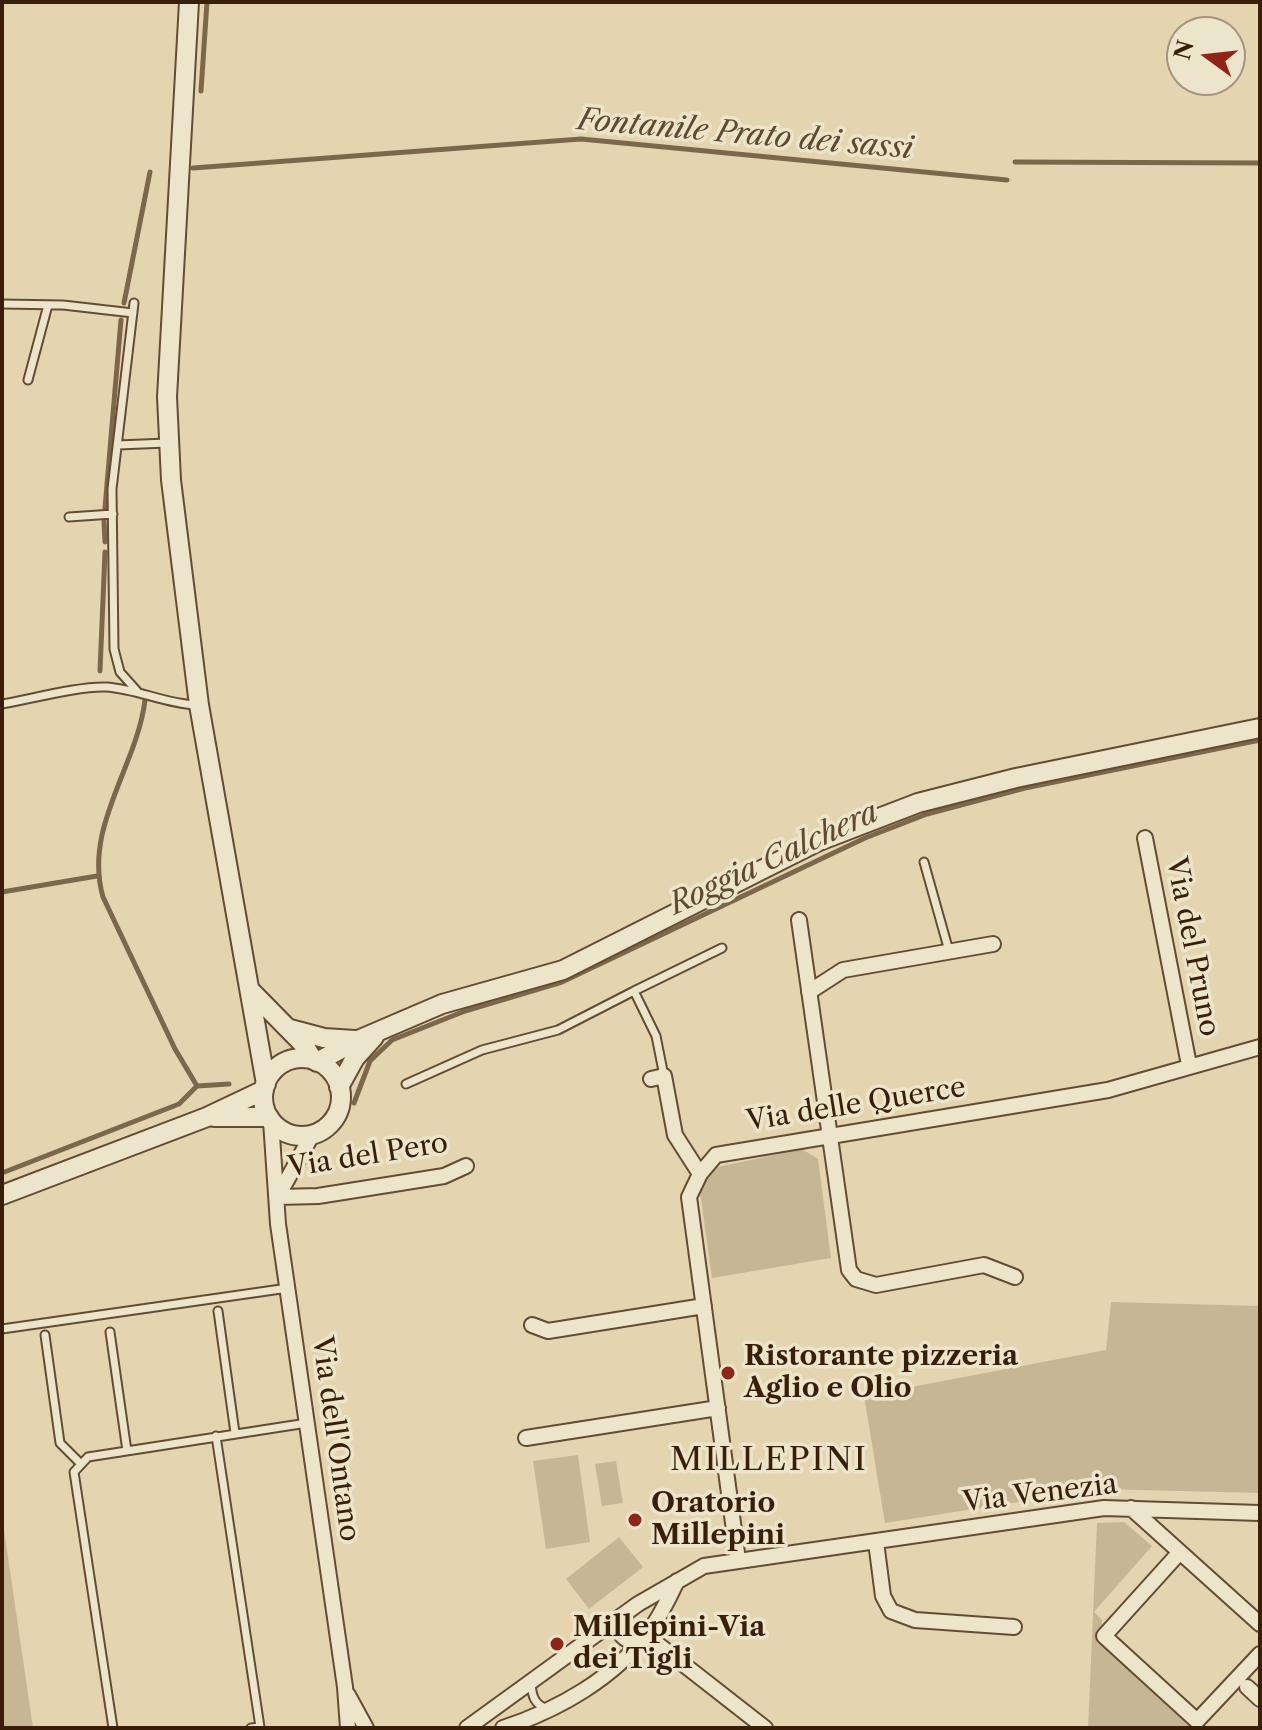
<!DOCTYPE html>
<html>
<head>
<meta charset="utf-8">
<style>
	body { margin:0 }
	#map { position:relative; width:1262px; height:1730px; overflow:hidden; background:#e4d5b0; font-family:"Libre Caslon Text",serif }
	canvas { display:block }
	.frame { position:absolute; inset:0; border:4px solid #391f0a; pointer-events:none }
	.north { position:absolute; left:1166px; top:16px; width:80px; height:80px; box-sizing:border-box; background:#ede4cc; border:2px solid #a5957e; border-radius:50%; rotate:285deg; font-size:22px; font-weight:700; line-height:32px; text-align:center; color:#391f0a }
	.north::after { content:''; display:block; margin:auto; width:28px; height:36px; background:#8f2418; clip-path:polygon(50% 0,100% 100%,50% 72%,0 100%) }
</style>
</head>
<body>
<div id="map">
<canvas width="1262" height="1730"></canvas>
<div class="frame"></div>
<div class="north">N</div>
</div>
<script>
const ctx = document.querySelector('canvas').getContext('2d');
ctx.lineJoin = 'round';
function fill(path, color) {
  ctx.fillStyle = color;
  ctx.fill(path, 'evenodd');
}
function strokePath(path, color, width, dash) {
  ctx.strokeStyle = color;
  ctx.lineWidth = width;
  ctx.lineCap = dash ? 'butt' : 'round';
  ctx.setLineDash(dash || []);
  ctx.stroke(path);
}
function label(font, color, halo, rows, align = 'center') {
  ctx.font = font + ' "Libre Caslon Text",serif';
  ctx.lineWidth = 7;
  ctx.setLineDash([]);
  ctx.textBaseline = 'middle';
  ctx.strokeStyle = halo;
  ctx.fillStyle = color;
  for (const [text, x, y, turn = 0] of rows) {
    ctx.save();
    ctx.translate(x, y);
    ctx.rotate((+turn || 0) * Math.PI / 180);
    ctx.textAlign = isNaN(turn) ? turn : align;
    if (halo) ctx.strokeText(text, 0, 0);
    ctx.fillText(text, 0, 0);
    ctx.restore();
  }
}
const green = new Path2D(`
	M 802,1149 L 818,1159 L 831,1258 L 712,1278 L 700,1192 L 713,1168 Z
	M 1111,1302 L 1260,1306 L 1260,1493 L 1101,1489 L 885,1523 L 864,1396 L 1106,1350 Z
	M 578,1455 L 590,1542 L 546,1549 L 533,1461 Z
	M 616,1461 L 623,1503 L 602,1506 L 595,1464 Z
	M 2,1516 L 33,1728 L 2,1728 Z
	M 1124,1522 L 1152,1546 L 1094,1612 L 1102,1620 L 1100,1644 L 1191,1728 L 1088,1728 L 1097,1523 Z
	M 619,1537 L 643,1567 L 589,1609 L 566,1579 Z`);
const stream = new Path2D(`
	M 201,91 L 207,2
	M 1015,162 L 1260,163
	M 193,168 L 581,139 L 1007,180
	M 124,303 L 150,172
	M 105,508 L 121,320
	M 104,521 L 105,542
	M 100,671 L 105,552
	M 145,700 C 137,767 83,827 103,897 L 175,1049 L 197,1086 L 229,1084
	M 2,892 L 97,876
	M 354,1103 L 370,1061 L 392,1040 L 465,1011 L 562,982 L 865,838 L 927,814 L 1025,788 L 1260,740
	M 2,1173 L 179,1104 L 197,1086`);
const service = new Path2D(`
	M 134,303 L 112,489 L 114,649 L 120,672 L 137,691
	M 2,304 L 63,305 L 133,313
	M 28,380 L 48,305
	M 118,445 L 167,443
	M 69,517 L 113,514
	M 2,704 C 31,699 79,686 106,687 C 138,689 165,704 197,705
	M 924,862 L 949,951
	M 664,1076 L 656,1036 L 634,991 L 722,948
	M 406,1084 L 482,1050 L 558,1030 L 634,991
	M 218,1311 L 235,1433
	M 2,1329 L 288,1288
	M 110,1332 L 127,1451
	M 45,1335 L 60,1443 L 81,1464
	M 216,1436 L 260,1727 L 251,1728
	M 531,1683 C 532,1696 534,1704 547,1709
	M 113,1728 L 74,1472 L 88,1457 L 307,1423`);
const minor = new Path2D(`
	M 1145,838 L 1189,1065
	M 799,920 L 849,1270 L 856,1279 L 876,1285 L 984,1265 L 1015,1277
	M 809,992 L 843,970 L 993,944
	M 651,1079 L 664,1076 L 675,1135 L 700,1174
	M 271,1121 L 278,1224 L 345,1687 L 348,1728
	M 278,1196 L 312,1135
	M 278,1197 L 318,1196 L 444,1176 L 466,1166
	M 532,1325 L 548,1331 L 704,1306
	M 526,1438 L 718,1408
	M 1131,1508 L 1260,1624
	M 876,1542 L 883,1596 L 891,1611 L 915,1620 L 1014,1627
	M 1180,1552 L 1104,1636 L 1197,1721 L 1260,1654
	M 738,1560 L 689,1197 L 700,1174 L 716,1155 L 1108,1090 L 1260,1047
	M 618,1619 C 616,1633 624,1642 639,1643
	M 646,1635 L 765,1728
	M 1247,1687 L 1260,1699
	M 348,1695 L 366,1728
	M 467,1728 L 638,1604 L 704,1566 L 1104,1508 L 1260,1513
	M 503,1728 C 558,1710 615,1678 650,1630 C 661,1615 669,1598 677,1581`);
const tertiary = new Path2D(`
	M 189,2 L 167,397 L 171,480 L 199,705 L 266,1084
	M 251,991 L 304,1045 L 313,1060
	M 290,1029 L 324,1038 L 355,1040
	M263 1097a39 39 0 1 1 78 0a39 39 0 1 1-78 0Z
	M 317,1062 L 358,1040 L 442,1004 L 563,970 L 819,841 L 918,803 L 1016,778 L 1260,728
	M 339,1087 L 355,1058 L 374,1037
	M 214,1117 L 269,1117
	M 2,1195 L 207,1117 L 264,1090`);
const markers = [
	[728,1373,8,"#8f2418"],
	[635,1520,8,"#8f2418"],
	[557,1644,8,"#8f2418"]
];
const streetNames = [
	["Via del Pruno",1192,947,79],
	["Via delle Querce",856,1105,-9],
	["Via del Pero",368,1156,-9],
	["Via dell'Ontano",335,1439,82],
	["Via Venezia",1040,1494,-7]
];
const poiNames = [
	["Ristorante pizzeria",744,1357],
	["Aglio e Olio",744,1389],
	["Oratorio",651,1504],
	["Millepini",651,1536],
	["Millepini-Via",573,1628],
	["dei Tigli",573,1660]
];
const waterNames = [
	["Fontanile Prato dei sassi",745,135,5],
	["Roggia Calchera",774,859,-25]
];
const quarterNames = [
	["MILLEPINI",769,1461]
];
fill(green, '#c7b694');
strokePath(stream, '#7d674c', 5);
strokePath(service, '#644c34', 11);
strokePath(minor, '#644c34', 18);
strokePath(tertiary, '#644c34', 22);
strokePath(service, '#ede4cc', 7);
strokePath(minor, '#ede4cc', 14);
strokePath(tertiary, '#ede4cc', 18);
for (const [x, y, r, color] of markers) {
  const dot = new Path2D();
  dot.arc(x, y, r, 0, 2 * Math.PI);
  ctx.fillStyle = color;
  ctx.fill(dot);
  strokePath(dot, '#ede4cc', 3);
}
label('28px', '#391f0a', '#ede4cc', streetNames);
label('bold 28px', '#391f0a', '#ede4cc', poiNames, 'left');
label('italic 30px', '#614930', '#ede4cc', waterNames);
ctx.letterSpacing = '2px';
label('32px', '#391f0a', '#ede4cc', quarterNames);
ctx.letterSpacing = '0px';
</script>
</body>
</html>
